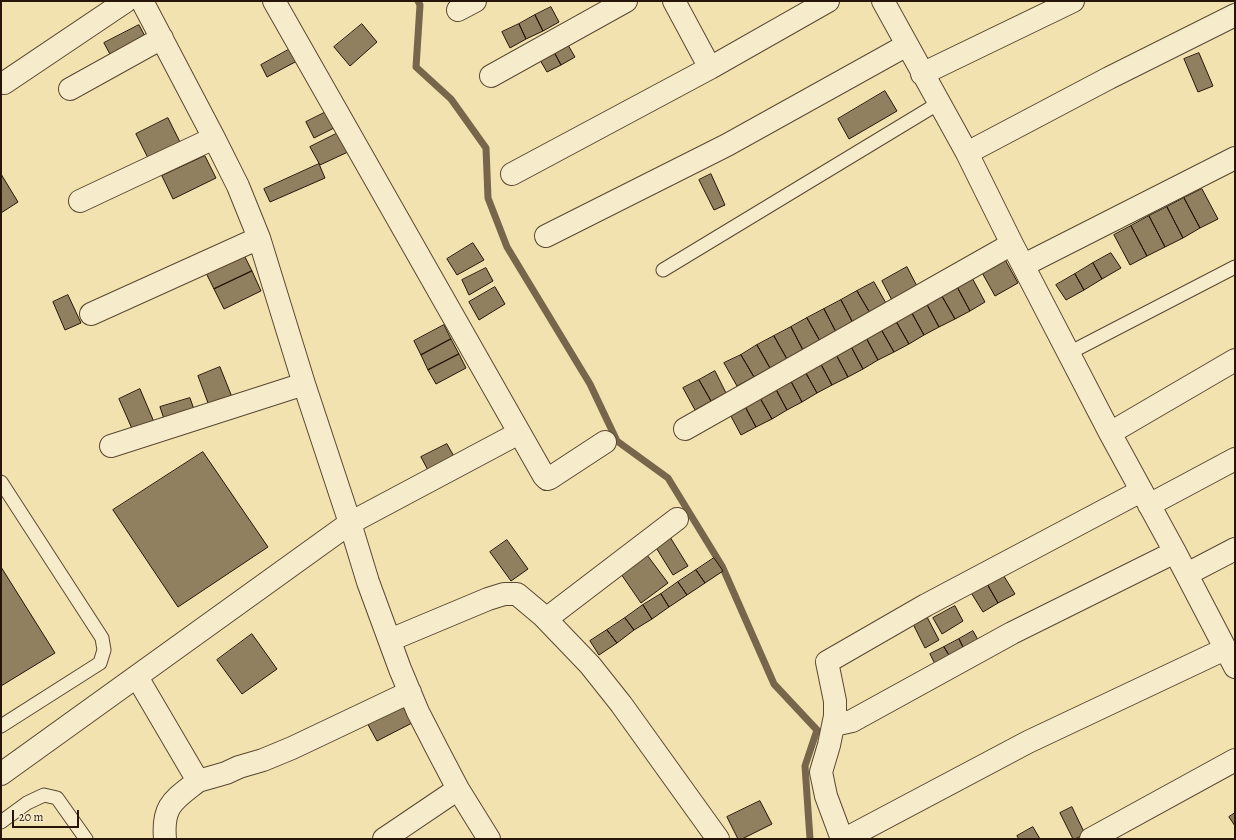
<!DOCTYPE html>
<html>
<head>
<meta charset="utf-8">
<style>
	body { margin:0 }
	#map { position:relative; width:1236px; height:840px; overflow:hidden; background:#f1e2af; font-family:Alegreya,serif }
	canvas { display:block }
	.frame { position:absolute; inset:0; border:2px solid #271509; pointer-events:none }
	.scale { position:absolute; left:12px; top:810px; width:67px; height:18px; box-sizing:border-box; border:2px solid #271509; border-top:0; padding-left:5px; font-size:12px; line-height:14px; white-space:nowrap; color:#271509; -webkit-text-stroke:3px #f6eccb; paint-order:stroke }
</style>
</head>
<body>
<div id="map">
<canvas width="1236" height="840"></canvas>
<div class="frame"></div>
<div class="scale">20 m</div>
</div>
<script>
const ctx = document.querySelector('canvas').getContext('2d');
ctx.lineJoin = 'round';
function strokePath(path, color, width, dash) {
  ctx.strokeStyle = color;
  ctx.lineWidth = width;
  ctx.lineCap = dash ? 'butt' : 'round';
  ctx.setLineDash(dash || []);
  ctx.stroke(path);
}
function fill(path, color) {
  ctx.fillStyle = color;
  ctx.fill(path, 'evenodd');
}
const stream = new Path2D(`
	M 418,1 L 420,5 L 416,67 L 451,99 L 486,148 L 488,198 L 507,247 L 590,384 L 617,441 L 668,478 L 722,566 L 774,684 L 817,730 L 805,766 L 810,839`);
const building = new Path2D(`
	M 551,7 L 559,22 L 543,31 L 535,15 Z
	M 535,15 L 543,31 L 526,39 L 519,24 Z
	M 362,24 L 377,42 L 350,66 L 334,47 Z
	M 519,24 L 526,39 L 510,48 L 502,32 Z
	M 139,25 L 147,40 L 112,58 L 104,43 Z
	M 568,45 L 575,57 L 561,65 L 554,52 Z
	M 290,49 L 297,61 L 267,77 L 261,65 Z
	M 554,52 L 561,65 L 547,72 L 540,60 Z
	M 1199,53 L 1213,86 L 1198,92 L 1184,59 Z
	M 885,91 L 897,111 L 849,139 L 838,119 Z
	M 330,110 L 338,126 L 314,138 L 306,122 Z
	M 168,118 L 180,142 L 148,158 L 136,134 Z
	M 340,132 L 350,151 L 320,165 L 310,147 Z
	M 205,156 L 216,178 L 173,199 L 162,176 Z
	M 319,164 L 325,178 L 270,202 L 264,189 Z
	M 1,174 L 18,202 L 1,213 Z
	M 711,174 L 725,205 L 714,210 L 699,180 Z
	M 1202,189 L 1218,219 L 1200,228 L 1184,198 Z
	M 1184,198 L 1200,228 L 1183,238 L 1167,207 Z
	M 1167,207 L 1183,238 L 1165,247 L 1149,216 Z
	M 1149,216 L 1165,247 L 1147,256 L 1131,226 Z
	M 1131,226 L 1147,256 L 1130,265 L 1114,235 Z
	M 473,243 L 484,260 L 457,275 L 447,259 Z
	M 242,251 L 252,271 L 214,289 L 204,269 Z
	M 1111,253 L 1121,268 L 1102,279 L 1093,263 Z
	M 1003,256 L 1018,283 L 995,296 L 980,269 Z
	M 1093,263 L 1102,279 L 1084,290 L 1075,274 Z
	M 907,267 L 919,290 L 894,304 L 882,281 Z
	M 486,268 L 493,281 L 469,295 L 462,280 Z
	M 252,271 L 261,291 L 224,309 L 214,289 Z
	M 970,274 L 985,302 L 970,311 L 955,283 Z
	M 1075,274 L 1084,290 L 1066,300 L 1056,285 Z
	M 874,282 L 887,305 L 870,313 L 857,291 Z
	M 955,283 L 970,311 L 955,319 L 939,291 Z
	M 495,287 L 505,304 L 479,320 L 469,302 Z
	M 857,291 L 870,313 L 853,323 L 841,300 Z
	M 939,291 L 955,319 L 939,327 L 924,299 Z
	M 68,295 L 81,323 L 65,330 L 53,302 Z
	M 924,299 L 939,327 L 924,335 L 909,308 Z
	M 841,300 L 853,323 L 836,332 L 824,309 Z
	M 909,308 L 924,335 L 909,344 L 893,316 Z
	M 824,309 L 836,332 L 820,341 L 807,318 Z
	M 893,316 L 909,344 L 894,352 L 878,324 Z
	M 807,318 L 820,341 L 803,350 L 791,327 Z
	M 878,324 L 894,352 L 878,360 L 863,332 Z
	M 444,325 L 451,339 L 421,355 L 414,341 Z
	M 791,327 L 803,350 L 787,359 L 774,336 Z
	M 863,332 L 878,360 L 863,369 L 848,341 Z
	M 774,336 L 787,359 L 770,368 L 757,345 Z
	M 451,339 L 459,354 L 428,370 L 421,355 Z
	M 848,341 L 863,369 L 848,377 L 833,349 Z
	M 757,345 L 770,368 L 754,377 L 741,355 Z
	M 833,349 L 848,377 L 832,385 L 817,357 Z
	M 459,354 L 466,368 L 436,384 L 428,370 Z
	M 741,355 L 754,377 L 737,386 L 724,363 Z
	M 817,357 L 832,385 L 817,393 L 802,366 Z
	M 802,366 L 817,393 L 802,402 L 787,374 Z
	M 220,367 L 234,402 L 211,411 L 198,376 Z
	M 715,371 L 726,393 L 711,401 L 699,380 Z
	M 787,374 L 802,402 L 787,410 L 772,382 Z
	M 699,380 L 711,401 L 695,410 L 683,388 Z
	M 772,382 L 787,410 L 772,419 L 756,391 Z
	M 140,389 L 154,422 L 133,431 L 119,399 Z
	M 756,391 L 772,419 L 756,427 L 741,399 Z
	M 190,398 L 196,415 L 166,425 L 160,407 Z
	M 741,399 L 756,427 L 741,435 L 726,407 Z
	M 447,444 L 456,460 L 430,474 L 421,457 Z
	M 203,452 L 268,547 L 178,607 L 113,510 Z
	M 670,537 L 688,566 L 673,575 L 655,546 Z
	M 507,540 L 528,569 L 511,581 L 490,552 Z
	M 647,555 L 668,583 L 641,603 L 621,574 Z
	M 714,558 L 723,571 L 705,583 L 696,570 Z
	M 1,567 L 55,653 L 1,686 Z
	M 696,570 L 705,583 L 687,595 L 678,582 Z
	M 1002,573 L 1015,594 L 998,603 L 986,582 Z
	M 678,582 L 687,595 L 669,607 L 661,594 Z
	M 986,582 L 998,603 L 983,612 L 970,591 Z
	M 661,594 L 669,607 L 652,619 L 643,605 Z
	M 643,605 L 652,619 L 634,630 L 625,618 Z
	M 955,606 L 963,621 L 942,634 L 933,618 Z
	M 927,617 L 939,640 L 925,648 L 913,624 Z
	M 625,618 L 634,630 L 617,643 L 607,630 Z
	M 607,630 L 617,643 L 599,655 L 590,641 Z
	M 973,631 L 981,645 L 966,653 L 959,639 Z
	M 252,634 L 277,669 L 242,694 L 217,660 Z
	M 959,639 L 966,653 L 952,660 L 944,647 Z
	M 944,647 L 952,660 L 937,668 L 930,654 Z
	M 401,703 L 412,723 L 377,741 L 366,721 Z
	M 760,801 L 772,824 L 742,839 L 738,839 L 727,817 Z
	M 1072,807 L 1085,834 L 1075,839 L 1073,839 L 1060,813 Z
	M 1235,813 L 1235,826 L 1229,817 Z
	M 1033,827 L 1040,839 L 1019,839 L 1017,836 Z`);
const lane = new Path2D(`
	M 663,270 L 939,103
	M 1069,353 L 1235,267
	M 1,482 L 102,638 L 104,650 L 100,663 L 1,726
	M 1,822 L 27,803 L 44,795 L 57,798 L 86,839`);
const street = new Path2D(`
	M 142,1 L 214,138 L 238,186 L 259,238 L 304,384 L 350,523 L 368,582 L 400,669 L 418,712 L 437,749 L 458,789 L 489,839
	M 274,1 L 544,476 L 547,479 L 550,478 L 605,442
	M 674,1 L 710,68
	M 883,1 L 967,153 L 1012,244 L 1110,433 L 1175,552 L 1235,667
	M 458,10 L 475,1
	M 922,74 L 1073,1
	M 491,76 L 626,1
	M 4,83 L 126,1
	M 70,89 L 162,38
	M 967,153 L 1109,78 L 1235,15
	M 512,174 L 710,68 L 828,1
	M 80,201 L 214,138
	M 546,236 L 727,145 L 907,45
	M 1024,265 L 1235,158
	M 91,314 L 259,238
	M 685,429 L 1012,244
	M 1110,433 L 1235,360
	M 111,446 L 304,384
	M 1149,505 L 1235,459
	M 1187,574 L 1235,549
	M 546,619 L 677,519
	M 390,640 L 488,599 L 504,594 L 517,594 L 542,615 L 590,665 L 621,704 L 718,839
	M 137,677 L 198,781 C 174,800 162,805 165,839
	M 834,725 L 852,721 L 1012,633 L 1175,552
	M 1,774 L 350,523 L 519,433
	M 198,781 L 226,773 L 239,767 L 263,760 L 292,748 L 410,692
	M 384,839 L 458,789
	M 842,839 L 826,796 L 821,772 L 829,745 L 835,716 L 835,701 L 827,662 L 926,605 L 1141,491
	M 845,839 L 1028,742 L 1225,649
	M 1091,839 L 1235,760`);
strokePath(stream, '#77664b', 7);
fill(building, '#90805f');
strokePath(building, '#271509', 1);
strokePath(lane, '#5a4832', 15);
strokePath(street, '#5a4832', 24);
strokePath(lane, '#f6eccb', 13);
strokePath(street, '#f6eccb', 22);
</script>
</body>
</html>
